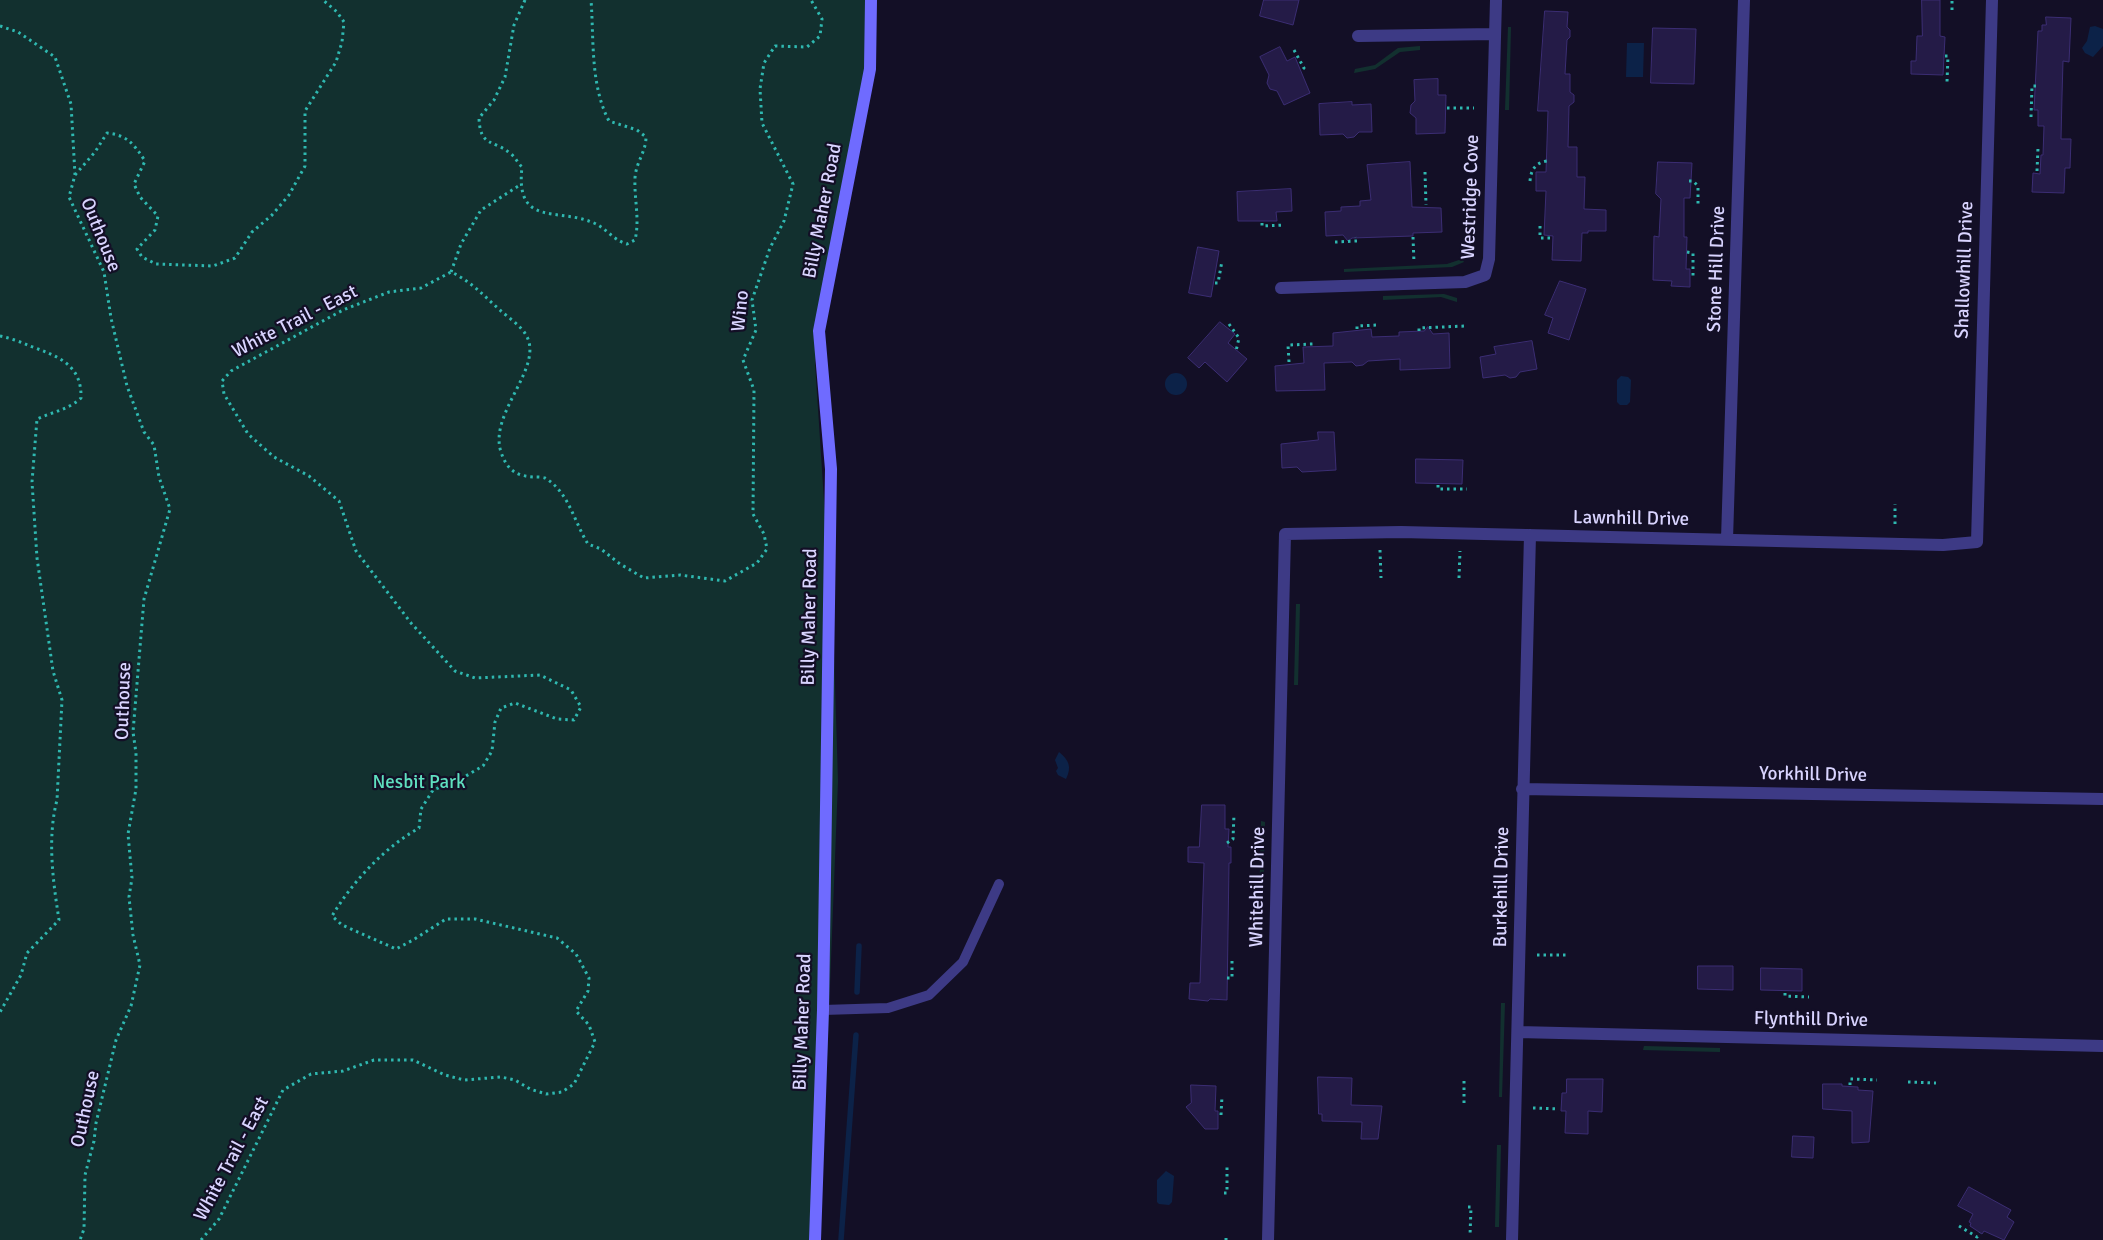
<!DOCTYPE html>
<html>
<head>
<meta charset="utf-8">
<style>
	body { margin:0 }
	canvas { display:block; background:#130f26 }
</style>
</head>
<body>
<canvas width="2103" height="1240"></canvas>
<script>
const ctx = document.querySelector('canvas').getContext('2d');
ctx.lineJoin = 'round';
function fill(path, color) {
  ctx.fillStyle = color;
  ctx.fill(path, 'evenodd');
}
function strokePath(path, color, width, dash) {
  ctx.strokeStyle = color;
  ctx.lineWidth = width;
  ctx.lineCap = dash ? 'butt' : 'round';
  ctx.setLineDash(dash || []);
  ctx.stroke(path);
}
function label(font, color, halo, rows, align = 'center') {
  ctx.font = font + ' Signika,sans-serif';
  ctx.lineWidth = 4.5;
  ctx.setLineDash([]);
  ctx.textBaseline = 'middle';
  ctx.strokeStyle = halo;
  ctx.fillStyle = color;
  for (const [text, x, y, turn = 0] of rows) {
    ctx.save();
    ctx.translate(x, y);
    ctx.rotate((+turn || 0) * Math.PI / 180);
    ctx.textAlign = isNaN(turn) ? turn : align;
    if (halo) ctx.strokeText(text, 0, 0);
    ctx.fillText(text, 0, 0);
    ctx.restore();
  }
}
const green = new Path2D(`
	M 0,0 L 869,0 L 865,93 L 821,312 L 815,363 L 834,654 L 838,781 L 820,1240 L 0,1240 Z
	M 1508,27 L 1511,27 L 1509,110 L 1505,110 Z
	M 1420,46 L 1420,50 L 1400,52 L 1375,69 L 1354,73 L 1355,69 L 1375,65 L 1398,48 Z
	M 1462,259 L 1464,262 L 1452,267 L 1344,272 L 1344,269 L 1447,264 Z
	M 1444,294 L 1457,298 L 1457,302 L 1441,297 L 1383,300 L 1383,296 Z
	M 1296,604 L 1300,604 L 1298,685 L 1294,685 Z
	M 1261,821 L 1265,822 L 1263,908 L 1259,908 Z
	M 1501,1003 L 1505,1003 L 1502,1097 L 1499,1097 Z
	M 1644,1046 L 1720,1048 L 1720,1052 L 1643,1050 Z
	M 1497,1145 L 1501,1145 L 1499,1227 L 1495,1227 Z`);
const water = new Path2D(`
	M 2095,26 L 2103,29 L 2103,46 L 2093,57 L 2085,53 L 2082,48 L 2087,41 L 2090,27 Z
	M 1627,43 L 1644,43 L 1643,77 L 1626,77 Z
	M1165 384a11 11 0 1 1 22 0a11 11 0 1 1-22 0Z
	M 1621,376 L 1628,377 L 1631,380 L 1630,402 L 1627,405 L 1620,405 L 1617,402 L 1617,380 Z
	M 1059,752 C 1069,760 1072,767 1066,779 L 1058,775 L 1056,771 L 1058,768 L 1055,760 Z
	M 1166,1171 L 1174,1176 L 1172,1202 L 1169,1205 L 1159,1204 L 1157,1202 L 1157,1180 Z`);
const stream = new Path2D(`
	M 857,992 L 859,946
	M 841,1240 L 856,1035`);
const building = new Path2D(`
	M 1264,0 L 1299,0 L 1293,25 L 1260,16 Z
	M 1922,0 L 1940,0 L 1940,36 L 1945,37 L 1943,75 L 1911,74 L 1911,61 L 1916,61 L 1917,36 L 1922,36 Z
	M 1545,11 L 1568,12 L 1567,27 L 1570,30 L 1570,37 L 1567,40 L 1565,74 L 1570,74 L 1570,92 L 1574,95 L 1574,102 L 1569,106 L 1568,147 L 1577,147 L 1577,177 L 1585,177 L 1584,209 L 1606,210 L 1606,231 L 1588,231 L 1588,233 L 1582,233 L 1581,261 L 1552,260 L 1553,236 L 1544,235 L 1546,191 L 1536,191 L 1536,172 L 1546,172 L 1548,111 L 1538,111 Z
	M 2046,17 L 2071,18 L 2069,62 L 2063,61 L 2062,96 L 2061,139 L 2071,139 L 2070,168 L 2065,168 L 2064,193 L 2032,192 L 2033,173 L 2040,174 L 2041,155 L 2043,155 L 2044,126 L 2038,126 L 2038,110 L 2034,110 L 2038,31 L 2042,31 L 2042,25 L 2046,25 Z
	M 1653,28 L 1696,29 L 1694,84 L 1651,83 Z
	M 1280,47 L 1287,61 L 1295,57 L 1310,93 L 1284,105 L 1277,91 L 1270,89 L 1267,83 L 1269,75 L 1260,57 Z
	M 1438,79 L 1438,95 L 1446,95 L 1445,133 L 1416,134 L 1416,118 L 1410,113 L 1411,105 L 1415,101 L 1414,80 Z
	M 1352,102 L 1352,105 L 1371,104 L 1372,132 L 1359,132 L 1354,137 L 1347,138 L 1343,134 L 1320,135 L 1319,104 Z
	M 1410,162 L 1412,207 L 1441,208 L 1442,232 L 1413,233 L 1413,236 L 1352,238 L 1348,241 L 1343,235 L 1326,236 L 1325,212 L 1341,211 L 1341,207 L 1360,206 L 1360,201 L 1371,200 L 1367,165 Z
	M 1658,162 L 1692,163 L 1690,198 L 1684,198 L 1684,237 L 1687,237 L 1686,269 L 1690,269 L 1690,287 L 1671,286 L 1672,281 L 1653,280 L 1654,236 L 1659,237 L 1661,199 L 1656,194 Z
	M 1291,189 L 1292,211 L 1276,212 L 1277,221 L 1238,221 L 1237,192 Z
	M 1198,247 L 1219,251 L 1211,297 L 1189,293 Z
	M 1560,281 L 1586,289 L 1569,340 L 1548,333 L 1553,318 L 1545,315 Z
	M 1220,322 L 1235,334 L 1228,343 L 1247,359 L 1227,382 L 1205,362 L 1199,368 L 1188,358 Z
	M 1428,327 L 1433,334 L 1449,333 L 1450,368 L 1400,370 L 1400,359 L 1368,361 L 1363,365 L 1356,366 L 1352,362 L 1324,363 L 1325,390 L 1276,391 L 1275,366 L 1304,363 L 1303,347 L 1333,346 L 1333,333 L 1371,329 L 1372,337 L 1399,336 L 1399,332 L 1424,331 Z
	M 1532,341 L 1537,369 L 1520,372 L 1516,377 L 1510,378 L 1505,375 L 1483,378 L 1480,357 L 1496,354 L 1494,347 Z
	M 1318,432 L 1334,432 L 1336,470 L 1302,472 L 1297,467 L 1282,468 L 1281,444 L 1318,440 Z
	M 1416,459 L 1463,460 L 1462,484 L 1416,483 Z
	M 1202,805 L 1225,805 L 1225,829 L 1229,829 L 1228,847 L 1231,847 L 1231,863 L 1229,863 L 1227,1000 L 1210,999 L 1208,1001 L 1189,999 L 1190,983 L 1200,983 L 1204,863 L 1188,862 L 1188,847 L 1199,847 Z
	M 1698,966 L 1733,966 L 1733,990 L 1698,989 Z
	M 1761,968 L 1802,969 L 1802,991 L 1761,990 Z
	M 1318,1077 L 1352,1078 L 1351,1105 L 1382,1106 L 1378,1139 L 1361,1139 L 1362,1122 L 1322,1121 L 1322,1114 L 1319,1114 Z
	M 1567,1079 L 1603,1079 L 1602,1112 L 1588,1111 L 1588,1134 L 1565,1133 L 1566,1111 L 1561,1111 L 1562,1093 L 1566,1093 Z
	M 1823,1084 L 1842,1084 L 1842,1086 L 1858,1087 L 1858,1090 L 1873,1091 L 1869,1142 L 1852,1143 L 1852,1111 L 1823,1109 Z
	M 1191,1085 L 1216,1086 L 1215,1111 L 1218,1111 L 1218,1129 L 1205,1129 L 1186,1107 L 1191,1103 Z
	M 1793,1136 L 1814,1137 L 1813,1158 L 1792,1157 Z
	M 1969,1187 L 2011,1210 L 2007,1217 L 2014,1222 L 2004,1240 L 1984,1231 L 1982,1234 L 1970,1226 L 1971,1223 L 1969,1222 L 1973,1214 L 1958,1206 Z`);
const path = new Path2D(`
	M 525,0 L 514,25 L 505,77 L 494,100 L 479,118 C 480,148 494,139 511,154 C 515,157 518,163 522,167 C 515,228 558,207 594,223 C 606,228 613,240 627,244 L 635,240 C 640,219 634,199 635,178 C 636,162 646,152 646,137 L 637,130 L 609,121 C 590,85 594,39 591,0
	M 1952,10 L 1952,0
	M 0,26 L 18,32 L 55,57 L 71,104 L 75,175 L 69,197 L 104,272 L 111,318 L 127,386 L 144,432 L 154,445 L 159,477 L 170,509 L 144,599 L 133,732 L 136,753 L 136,789 L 128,834 L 132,878 L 129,897 L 133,935 L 140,965 L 131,1006 L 116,1040 L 96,1123 L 94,1141 L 85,1175 L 84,1229 L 80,1240
	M 1294,50 L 1304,68 L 1302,70
	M 1945,56 L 1948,56 L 1947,82
	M 1447,108 L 1474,108
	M 2031,117 L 2032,86 L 2037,86
	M 2037,171 L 2038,148
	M 1425,172 L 1426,205
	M 75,175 L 95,152 L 107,133 C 127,135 134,144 145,161 L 134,184 L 140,197 L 158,216 L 155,230 L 137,249 L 142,257 L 156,264 L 213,266 L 235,258 L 252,232 L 272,215 L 289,195 L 305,166 L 305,111 L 336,62 L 342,42 L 344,22 L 337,12 L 323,0
	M 1530,181 C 1531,170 1535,163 1547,161
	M 1689,181 L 1693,181 L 1698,186 L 1698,206
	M 1262,223 L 1262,226 L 1284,225
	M 1540,226 L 1540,238 L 1550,238
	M 1413,237 L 1414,263
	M 1335,242 L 1357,241 L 1356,237
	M 1687,252 L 1693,253 L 1693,279
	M 451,272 L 461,244 L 481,210 L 520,185
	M 1215,283 L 1218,283 L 1222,261
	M 1229,324 L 1239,338 L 1236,351
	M 1357,329 L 1357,326 L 1378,325
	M 1419,331 L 1419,328 L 1465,326
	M 0,336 C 10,338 21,342 30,346 C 57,356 82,364 81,398 C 68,410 52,412 37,419 L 32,482 L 37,558 L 53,671 L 62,700 L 57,800 C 47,838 53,881 59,920 L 27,953 L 21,975 L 0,1012
	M 1289,362 L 1288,345 L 1313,344
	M 1438,485 L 1438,489 L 1467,489
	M 1895,524 L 1895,504
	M 1380,550 L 1381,578
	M 1459,578 L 1460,551
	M 1227,843 L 1233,839 L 1234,814
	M 1537,955 L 1569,955
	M 1227,978 L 1232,978 L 1232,957
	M 1785,993 L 1785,996 L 1809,997
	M 1908,1082 L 1936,1083
	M 1850,1085 L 1850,1079 L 1877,1080
	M 1464,1103 L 1464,1081
	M 1533,1108 L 1559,1109
	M 1221,1115 L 1222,1096
	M 1224,1193 L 1227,1193 L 1227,1167
	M 1468,1207 L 1471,1207 L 1470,1236
	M 1959,1226 L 1977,1237 L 1980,1233
	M 201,1240 L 219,1219 L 283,1090 L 311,1074 L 343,1071 L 374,1060 L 413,1060 L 445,1075 L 464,1080 L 501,1077 L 515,1080 L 530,1089 L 546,1094 L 562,1092 L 574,1084 L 595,1042 L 589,1025 L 576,1011 L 588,991 L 589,978 L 576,954 L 557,938 L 475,919 L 446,919 L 413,940 L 396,949 L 342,925 L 332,916 C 353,881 384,848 419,828 L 421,809 L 433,790 L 459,780 L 483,766 L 492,751 L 495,722 L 501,708 L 515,703 L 557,719 L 574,720 L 581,707 L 571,690 L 540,675 L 475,678 L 455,671 L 411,623 L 356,551 L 339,501 L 309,476 L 274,457 L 248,434 L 224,394 L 222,381 L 231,371 L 343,310 L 389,292 L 421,288 L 451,272 C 471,281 485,297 501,311 C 509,318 521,326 526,335 C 545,367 488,413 501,452 C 507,470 516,476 534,477 C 537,477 542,477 545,478 C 569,492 574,522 588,544 L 601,549 L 620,564 L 644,578 L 680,575 L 725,581 L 757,563 L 767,549 L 764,534 L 753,514 L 754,390 L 743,360 L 756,330 L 752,300 L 770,248 L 784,221 L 793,184 L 762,123 L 760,89 L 764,63 L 775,46 L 807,47 L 820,36 L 822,19 L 811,0
	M 1226,1240 L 1226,1238`);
const service = new Path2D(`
	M 823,1010 L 888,1008 L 929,995 L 963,962 L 999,884`);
const minor = new Path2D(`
	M 1358,36 L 1494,34
	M 1281,288 L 1465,282 L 1485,275 L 1489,259 L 1496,0
	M 1727,539 L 1744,0
	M 1522,789 L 2103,799
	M 1518,1032 L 2103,1046
	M 1268,1240 L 1285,534 L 1401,532 L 1943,545 L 1977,542 L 1992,0
	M 1512,1240 L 1530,535`);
const secondary = new Path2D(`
	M 815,1240 L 823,1010 L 831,469 L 819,331 L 870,69 L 871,0`);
const streetNames = [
	["Westridge Cove",1471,197,-88],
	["Billy Maher Road",823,211,-79],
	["Outhouse",100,235,68],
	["Stone Hill Drive",1717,269,-88],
	["Shallowhill Drive",1965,270,-88],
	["Wino",741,311,-84],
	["White Trail - East",295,322,-27],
	["Lawnhill Drive",1631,519,1],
	["Billy Maher Road",810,617,-89],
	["Outhouse",124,701,-88],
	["Yorkhill Drive",1813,775,1],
	["Whitehill Drive",1258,887,-89],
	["Burkehill Drive",1502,887,-89],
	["Flynthill Drive",1811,1020,1],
	["Billy Maher Road",803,1022,-88],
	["Outhouse",86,1109,-78],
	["White Trail - East",232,1159,-62]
];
const parkNames = [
	["Nesbit Park",419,783]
];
fill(green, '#12302f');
fill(water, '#0c2248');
strokePath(stream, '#0c2248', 5.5);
fill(building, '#241b47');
strokePath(building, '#3b2d73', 1);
strokePath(path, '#2fb8b0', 3, [2.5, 4]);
strokePath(service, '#3d3a85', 10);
strokePath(minor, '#3d3a85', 12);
strokePath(secondary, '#6f6bff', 12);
label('19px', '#d9d4ff', '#130f26', streetNames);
label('19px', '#5fe0c0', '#130f26', parkNames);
</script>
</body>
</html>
